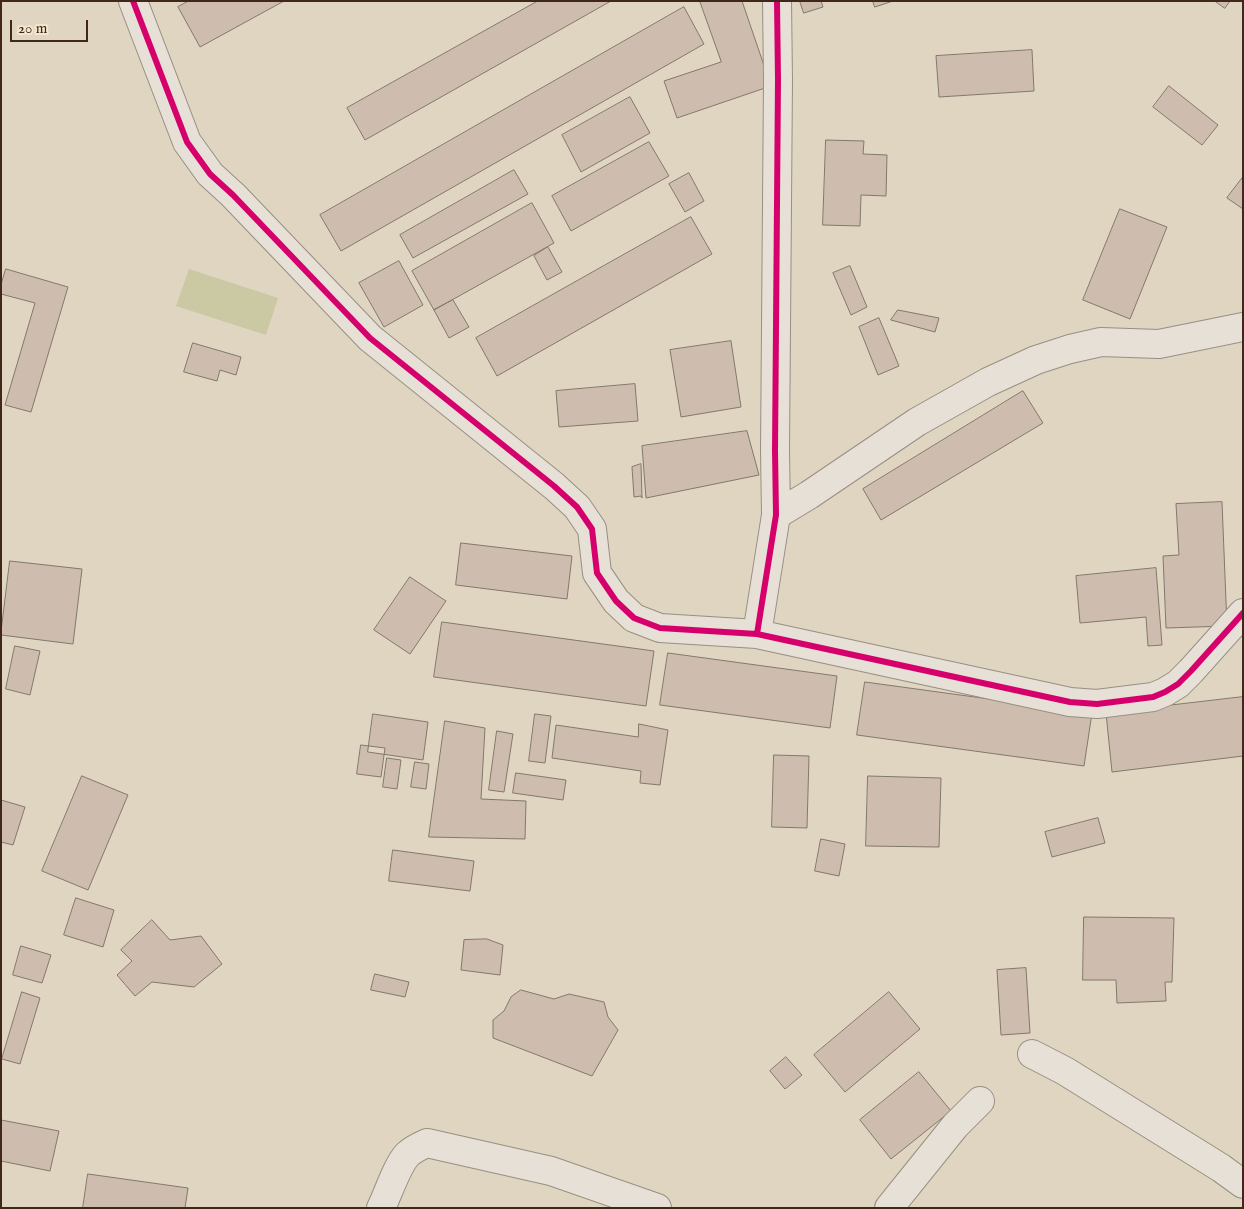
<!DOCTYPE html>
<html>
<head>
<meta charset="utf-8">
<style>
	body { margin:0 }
	#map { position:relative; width:1244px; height:1209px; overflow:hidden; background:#e0d5c1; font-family:"IM FELL English",serif }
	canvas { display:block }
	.frame { position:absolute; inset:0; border:2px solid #402719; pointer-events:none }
	.scale { position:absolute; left:10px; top:20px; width:78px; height:22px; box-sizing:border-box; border:2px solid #402719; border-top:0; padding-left:6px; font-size:15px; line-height:18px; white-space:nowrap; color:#402719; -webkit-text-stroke:4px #f3e6ce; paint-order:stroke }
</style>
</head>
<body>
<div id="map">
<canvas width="1244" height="1209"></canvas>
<div class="frame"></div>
<div class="scale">20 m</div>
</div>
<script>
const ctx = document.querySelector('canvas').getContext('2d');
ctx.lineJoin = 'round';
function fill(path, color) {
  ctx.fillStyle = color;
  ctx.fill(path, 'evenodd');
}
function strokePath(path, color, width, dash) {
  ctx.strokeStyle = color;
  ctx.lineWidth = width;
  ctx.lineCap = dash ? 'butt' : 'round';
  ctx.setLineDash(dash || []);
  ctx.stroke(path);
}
const green = new Path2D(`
	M 189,269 L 278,298 L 266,335 L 176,306 Z`);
const building = new Path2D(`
	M 189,1 L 284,1 L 200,47 L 178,7 Z
	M 538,1 L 611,1 L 365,140 L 347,108 Z
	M 700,1 L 742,1 L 771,86 L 677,118 L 664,81 L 721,62 Z
	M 800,1 L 821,1 L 823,7 L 804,13 Z
	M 873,1 L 893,1 L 875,7 Z
	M 1215,1 L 1230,1 L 1225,8 Z
	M 684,7 L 704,44 L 341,251 L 320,215 Z
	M 1032,50 L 1034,91 L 939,97 L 936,56 Z
	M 1169,86 L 1218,125 L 1202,145 L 1153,107 Z
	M 630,97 L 650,133 L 581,172 L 562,135 Z
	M 826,140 L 864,141 L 863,154 L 887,155 L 886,196 L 861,195 L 860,226 L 823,225 Z
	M 649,142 L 669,176 L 571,231 L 552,196 Z
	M 514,170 L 528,194 L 413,258 L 400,235 Z
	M 689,173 L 704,201 L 685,212 L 669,184 Z
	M 1243,177 L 1243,209 L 1227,198 Z
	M 532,203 L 554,243 L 434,310 L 412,271 Z
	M 1120,209 L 1167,227 L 1130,319 L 1083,300 Z
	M 691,217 L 712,254 L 497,376 L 476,338 Z
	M 548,247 L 562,272 L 547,280 L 534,256 Z
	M 399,261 L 423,305 L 384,327 L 359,283 Z
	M 850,266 L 867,307 L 851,315 L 833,273 Z
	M 6,269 L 68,287 L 31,412 L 5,405 L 35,303 L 1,294 L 1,285 Z
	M 453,300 L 469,327 L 449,338 L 434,310 Z
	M 898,310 L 939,318 L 935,332 L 891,320 Z
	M 879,318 L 899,366 L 878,375 L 859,327 Z
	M 731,341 L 741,407 L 681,417 L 670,350 Z
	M 193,343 L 241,357 L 236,375 L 220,370 L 217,381 L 184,372 Z
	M 635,384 L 638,421 L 559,427 L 556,391 Z
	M 1023,391 L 1043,423 L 881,520 L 863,489 Z
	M 747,431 L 759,475 L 646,498 L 642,446 Z
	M 641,464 L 642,498 L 641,496 L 634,497 L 632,467 Z
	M 1222,502 L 1227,626 L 1166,628 L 1163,556 L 1179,555 L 1176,504 Z
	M 461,543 L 572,556 L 567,599 L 456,585 Z
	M 10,561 L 82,569 L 73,644 L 1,635 Z
	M 1156,568 L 1162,645 L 1148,646 L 1146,617 L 1080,623 L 1076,576 Z
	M 410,577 L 446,601 L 410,654 L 374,630 Z
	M 442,622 L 654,651 L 646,706 L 434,677 Z
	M 15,646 L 40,651 L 30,695 L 6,689 Z
	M 668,653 L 837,676 L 830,728 L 660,705 Z
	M 865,682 L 1092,713 L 1084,766 L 857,735 Z
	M 1243,697 L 1243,756 L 1112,772 L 1106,713 Z
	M 373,714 L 428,722 L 423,760 L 368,752 Z
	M 535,714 L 551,716 L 545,763 L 529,761 Z
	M 445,721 L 485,728 L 481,799 L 526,801 L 525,839 L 429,837 Z
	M 639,724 L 668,730 L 660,785 L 640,783 L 641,771 L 552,758 L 556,725 L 638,737 Z
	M 497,731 L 513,734 L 504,792 L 489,790 Z
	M 361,745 L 385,748 L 381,777 L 357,774 Z
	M 774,755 L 809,756 L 807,828 L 772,827 Z
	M 387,758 L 401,760 L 397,789 L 383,787 Z
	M 415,762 L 429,764 L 426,789 L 411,787 Z
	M 516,773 L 566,780 L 563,800 L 513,793 Z
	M 82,776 L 128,795 L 88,890 L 42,871 Z
	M 868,776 L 941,778 L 939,847 L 866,846 Z
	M 1,800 L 25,807 L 13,845 L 1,842 Z
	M 1098,818 L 1105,843 L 1052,857 L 1045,832 Z
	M 821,839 L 845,844 L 839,876 L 815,871 Z
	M 393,850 L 474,861 L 470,891 L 389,881 Z
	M 76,898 L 114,910 L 103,947 L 64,935 Z
	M 1084,917 L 1174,918 L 1172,982 L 1165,982 L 1166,1001 L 1117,1003 L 1116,980 L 1083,980 Z
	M 152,920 L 170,940 L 201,936 L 222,964 L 194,987 L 152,982 L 135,996 L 117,975 L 132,961 L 121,950 Z
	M 487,939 L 503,945 L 500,975 L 461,970 L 464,940 Z
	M 21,946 L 51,955 L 42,983 L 13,975 Z
	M 1026,968 L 1030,1033 L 1001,1035 L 997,970 Z
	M 375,974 L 409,982 L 405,997 L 371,990 Z
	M 521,990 L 554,999 L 569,994 L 604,1002 L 608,1017 L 618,1030 L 592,1076 L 493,1038 L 493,1020 L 504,1011 L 511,997 Z
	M 22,992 L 40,998 L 20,1064 L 2,1059 Z
	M 889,992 L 920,1029 L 845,1092 L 814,1055 Z
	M 786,1057 L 802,1075 L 785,1089 L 770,1071 Z
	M 919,1072 L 951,1111 L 891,1159 L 860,1120 Z
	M 1,1120 L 59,1131 L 50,1171 L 1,1161 Z
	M 88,1174 L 188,1188 L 185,1208 L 83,1208 Z`);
const minor = new Path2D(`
	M 133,1 L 187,142 L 210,174 L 233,195 L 370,338 L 554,486 L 577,507 L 592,529 L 597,573 L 616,601 L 634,618 L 660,628 L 757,634 L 1070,702 L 1097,704 L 1153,697 L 1165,692 L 1178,684 L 1191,671 L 1243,613
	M 776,515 L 809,495 L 917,422 L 988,382 L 1036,360 L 1070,349 L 1101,342 L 1159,344 L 1243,327
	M 757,634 L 776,515 L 775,450 L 778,80 L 777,1
	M 1032,1054 L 1065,1071 L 1221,1168 L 1243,1184
	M 381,1208 C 388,1194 397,1166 407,1155 C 413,1149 420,1146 427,1143 L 551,1171 L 657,1208
	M 889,1208 L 955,1126 L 980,1101`);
const cycleway = new Path2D(`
	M 133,1 L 187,142 L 210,174 L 233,195 L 370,338 L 554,486 L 577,507 L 592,529 L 597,573 L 616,601 L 634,618 L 660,628 L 757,634 L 1070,702 L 1097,704 L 1153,697 L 1165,692 L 1178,684 L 1191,671 L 1243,613
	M 757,634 L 776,515 L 775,450 L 778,80 L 777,1`);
fill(green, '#cbc9a3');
fill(building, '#cebdaf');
strokePath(building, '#81786c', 1);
strokePath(minor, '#988f82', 30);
strokePath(minor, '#e6e0d6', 28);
strokePath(cycleway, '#d6006c', 6);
</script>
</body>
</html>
